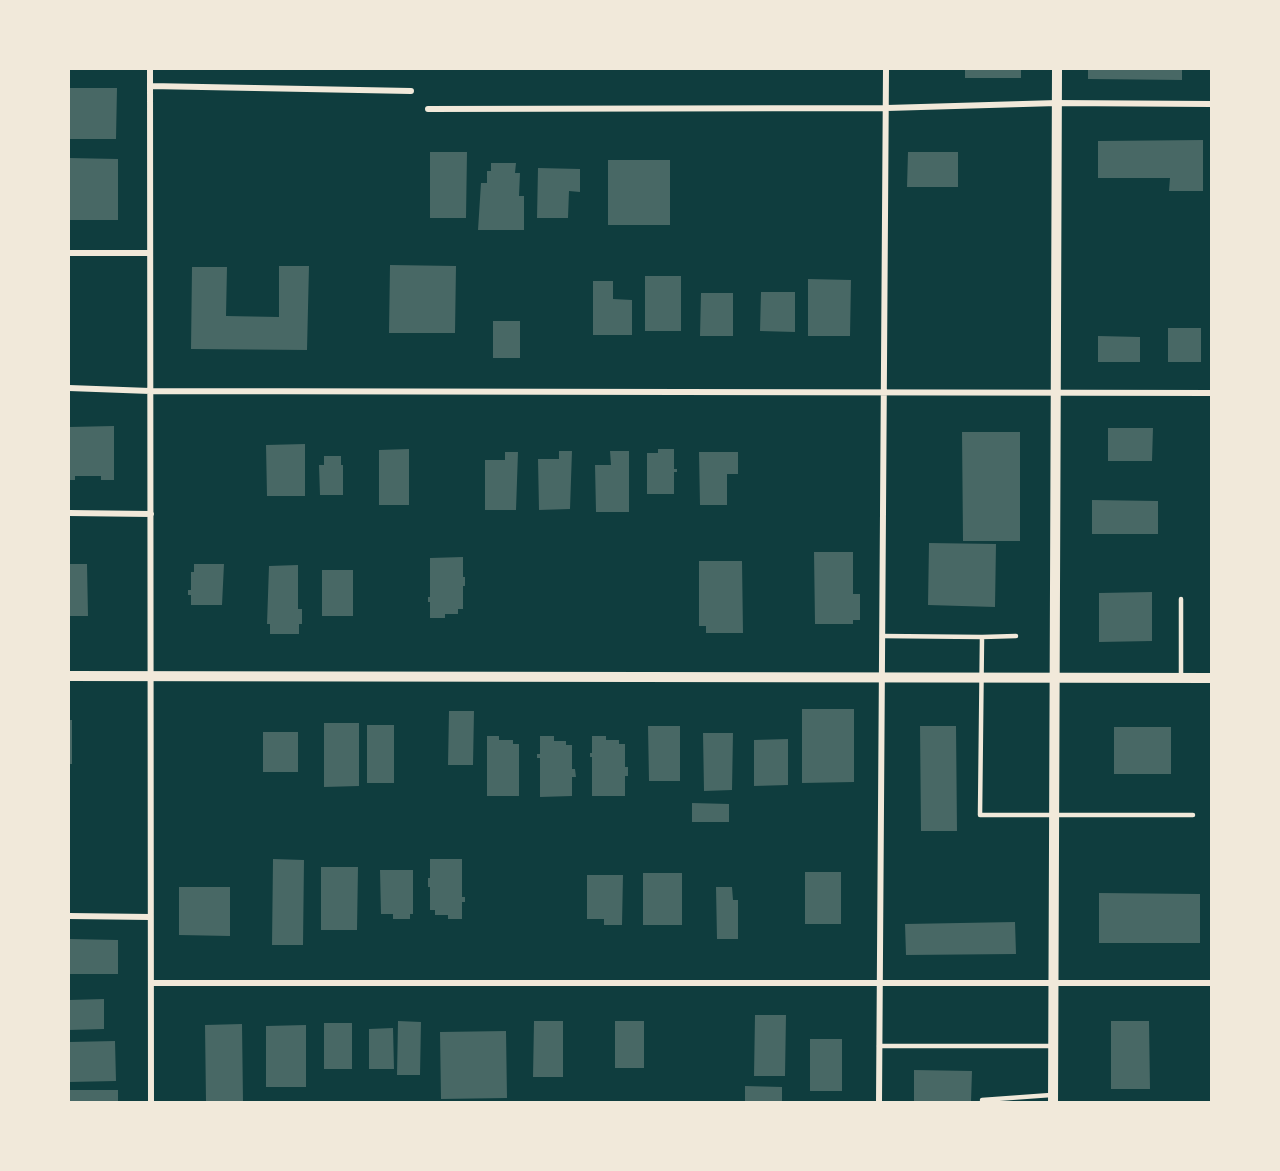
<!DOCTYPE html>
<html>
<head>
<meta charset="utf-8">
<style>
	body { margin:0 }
	#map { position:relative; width:1280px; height:1171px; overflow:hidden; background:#0f3d3e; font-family:"Exo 2",sans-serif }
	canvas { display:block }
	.frame { position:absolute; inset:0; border:70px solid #f1e9da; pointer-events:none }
</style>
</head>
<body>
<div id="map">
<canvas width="1280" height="1171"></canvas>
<div class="frame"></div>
</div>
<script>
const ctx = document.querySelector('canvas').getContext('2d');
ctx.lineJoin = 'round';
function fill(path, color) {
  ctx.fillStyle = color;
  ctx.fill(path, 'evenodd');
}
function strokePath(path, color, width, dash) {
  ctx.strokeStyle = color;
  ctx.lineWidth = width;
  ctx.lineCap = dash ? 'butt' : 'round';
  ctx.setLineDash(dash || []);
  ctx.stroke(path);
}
const building = new Path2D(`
	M 965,69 L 1021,69 L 1021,78 L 965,78 Z
	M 1088,69 L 1182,69 L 1182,80 L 1088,79 Z
	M 69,88 L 117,88 L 116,139 L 69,139 Z
	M 1203,140 L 1203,191 L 1169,191 L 1170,178 L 1098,178 L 1098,141 Z
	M 430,152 L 467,152 L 466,218 L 430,218 Z
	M 908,152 L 958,152 L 958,187 L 907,187 Z
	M 69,158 L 118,159 L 118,220 L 69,220 Z
	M 608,160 L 670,160 L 670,225 L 608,225 Z
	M 491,163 L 516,163 L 515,173 L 520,173 L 519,196 L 524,196 L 524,230 L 478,230 L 481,183 L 487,183 L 487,171 L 491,171 Z
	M 538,168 L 580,169 L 580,192 L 569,191 L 568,218 L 537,218 Z
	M 390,265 L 456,266 L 455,333 L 389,333 Z
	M 279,266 L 309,266 L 307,350 L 191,349 L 192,267 L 227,267 L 226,316 L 279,317 Z
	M 645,276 L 681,276 L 681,331 L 645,331 Z
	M 808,279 L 851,280 L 850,336 L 808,336 Z
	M 593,281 L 613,281 L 613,299 L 632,300 L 632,335 L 593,335 Z
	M 761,292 L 795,292 L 795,332 L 760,331 Z
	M 701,293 L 733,293 L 733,336 L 700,336 Z
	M 493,321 L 520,321 L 520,358 L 493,358 Z
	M 1168,328 L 1201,328 L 1201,362 L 1168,362 Z
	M 1098,336 L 1140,337 L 1140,362 L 1098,362 Z
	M 114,426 L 114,480 L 101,480 L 101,476 L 75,476 L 75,480 L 69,480 L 69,427 Z
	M 1108,428 L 1153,428 L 1152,461 L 1108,461 Z
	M 962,432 L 1020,432 L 1020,541 L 963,541 Z
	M 305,444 L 305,496 L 267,496 L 266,445 Z
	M 409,449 L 409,505 L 379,505 L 379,450 Z
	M 658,449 L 674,449 L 674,469 L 677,469 L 677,472 L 674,472 L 674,494 L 647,494 L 647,453 L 658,453 Z
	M 559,451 L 572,451 L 570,509 L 539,510 L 538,459 L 559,459 Z
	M 610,451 L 629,451 L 629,512 L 596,512 L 595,465 L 611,465 Z
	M 505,452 L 518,452 L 516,510 L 485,510 L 485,460 L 505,460 Z
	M 699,452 L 738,452 L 738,474 L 727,474 L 727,505 L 700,505 Z
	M 324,456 L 341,456 L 341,465 L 343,465 L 343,495 L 320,495 L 319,465 L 324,465 Z
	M 1092,500 L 1158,501 L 1158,534 L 1092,534 Z
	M 929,543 L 996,544 L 995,607 L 928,605 Z
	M 814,552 L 853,552 L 853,594 L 860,594 L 860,620 L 853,620 L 853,624 L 815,624 Z
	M 463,557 L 463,577 L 465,577 L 465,586 L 463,586 L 463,609 L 458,609 L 458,614 L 445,614 L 445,618 L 430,618 L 430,602 L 428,602 L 428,597 L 430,597 L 430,558 Z
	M 699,561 L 742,561 L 743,633 L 706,633 L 706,626 L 699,626 Z
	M 69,564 L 87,564 L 88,616 L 69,616 Z
	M 194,564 L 224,564 L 222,605 L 191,605 L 191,595 L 188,595 L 188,590 L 191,590 L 191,572 L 194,572 Z
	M 298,565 L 298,609 L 302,609 L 302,624 L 299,624 L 299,634 L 270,634 L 270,624 L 267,624 L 269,566 Z
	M 322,570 L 353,570 L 353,616 L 322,616 Z
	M 1152,592 L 1152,641 L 1099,642 L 1099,593 Z
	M 802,709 L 854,709 L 854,782 L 802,783 Z
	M 449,711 L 474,711 L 473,765 L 448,765 Z
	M 69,720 L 72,720 L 72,764 L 69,764 Z
	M 324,723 L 359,723 L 359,786 L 324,787 Z
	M 367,725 L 394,725 L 394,783 L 367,783 Z
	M 648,726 L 680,726 L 680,781 L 649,781 Z
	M 920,726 L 956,726 L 957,831 L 921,831 Z
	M 1114,727 L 1171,727 L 1171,774 L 1114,774 Z
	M 263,732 L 298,732 L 298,772 L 263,772 Z
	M 703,733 L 733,733 L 732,790 L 704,791 Z
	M 487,736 L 499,736 L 499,740 L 513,740 L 513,744 L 519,744 L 519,796 L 487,796 Z
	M 540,736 L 554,736 L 554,741 L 566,741 L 566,745 L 572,745 L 572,769 L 575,769 L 576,777 L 572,777 L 572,796 L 540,797 L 540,758 L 537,758 L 537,754 L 540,754 Z
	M 592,736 L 606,736 L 606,740 L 619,740 L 619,744 L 625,744 L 625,767 L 628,767 L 628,776 L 625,776 L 625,796 L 592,796 L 592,757 L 590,757 L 590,753 L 592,753 Z
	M 788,739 L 788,785 L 754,786 L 754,740 Z
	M 692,803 L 729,804 L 729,822 L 692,822 Z
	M 273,859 L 304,860 L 303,945 L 272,945 Z
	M 430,859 L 462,859 L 462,897 L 465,897 L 465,902 L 462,902 L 462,919 L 448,919 L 448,915 L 435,915 L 435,910 L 430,910 L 430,887 L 428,887 L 428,878 L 430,878 Z
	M 321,867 L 358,867 L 357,930 L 321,930 Z
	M 380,870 L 413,870 L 413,914 L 410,914 L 410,919 L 393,919 L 393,914 L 381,914 Z
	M 805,872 L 841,872 L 841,924 L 805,924 Z
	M 643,873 L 682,873 L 682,925 L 643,925 Z
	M 587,875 L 623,875 L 622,925 L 604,925 L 604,919 L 587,919 Z
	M 179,887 L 230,887 L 230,936 L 179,935 Z
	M 716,887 L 732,887 L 733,900 L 738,900 L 738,939 L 717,939 Z
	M 1099,893 L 1200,894 L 1200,943 L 1099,943 Z
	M 1015,922 L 1016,954 L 906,955 L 905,924 Z
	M 69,939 L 118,940 L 118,974 L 69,974 Z
	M 104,999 L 104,1029 L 69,1030 L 69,1000 Z
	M 755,1015 L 786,1015 L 785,1076 L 754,1076 Z
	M 398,1021 L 421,1022 L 420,1075 L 397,1075 Z
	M 534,1021 L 563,1021 L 563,1077 L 533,1077 Z
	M 615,1021 L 644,1021 L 644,1068 L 615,1068 Z
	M 1111,1021 L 1149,1021 L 1150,1089 L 1111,1089 Z
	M 324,1023 L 352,1023 L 352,1069 L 324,1069 Z
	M 242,1024 L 243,1102 L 206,1102 L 205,1025 Z
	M 306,1025 L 306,1087 L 266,1087 L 266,1026 Z
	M 393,1028 L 394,1069 L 369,1069 L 369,1029 Z
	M 506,1031 L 507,1098 L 441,1099 L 440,1032 Z
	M 810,1039 L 842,1039 L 842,1091 L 810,1091 Z
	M 115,1041 L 116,1081 L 69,1082 L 69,1042 Z
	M 914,1070 L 972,1071 L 971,1102 L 914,1102 Z
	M 745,1086 L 782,1087 L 782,1102 L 745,1102 Z
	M 69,1090 L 118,1090 L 118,1102 L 69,1102 Z`);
const service = new Path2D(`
	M 882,636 L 982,637 L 980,815 L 1193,815
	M 982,637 L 1016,636
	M 1181,678 L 1181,599
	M 879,1046 L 1053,1046
	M 982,1100 L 1051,1095`);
const minor = new Path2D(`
	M 150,69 L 151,1102
	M 150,86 L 411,91
	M 428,109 L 887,108 L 1057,103 L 1211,104
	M 69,253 L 150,253
	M 69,388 L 150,391 L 1211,393
	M 69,513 L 151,514
	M 69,916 L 150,917
	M 152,983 L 1211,983
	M 879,1102 L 886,69`);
const tertiary = new Path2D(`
	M 69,676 L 1211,678
	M 1053,1102 L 1057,69`);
fill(building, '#486865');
strokePath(service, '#f1e9da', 4.5);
strokePath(minor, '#f1e9da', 6);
strokePath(tertiary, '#f1e9da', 10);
</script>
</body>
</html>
